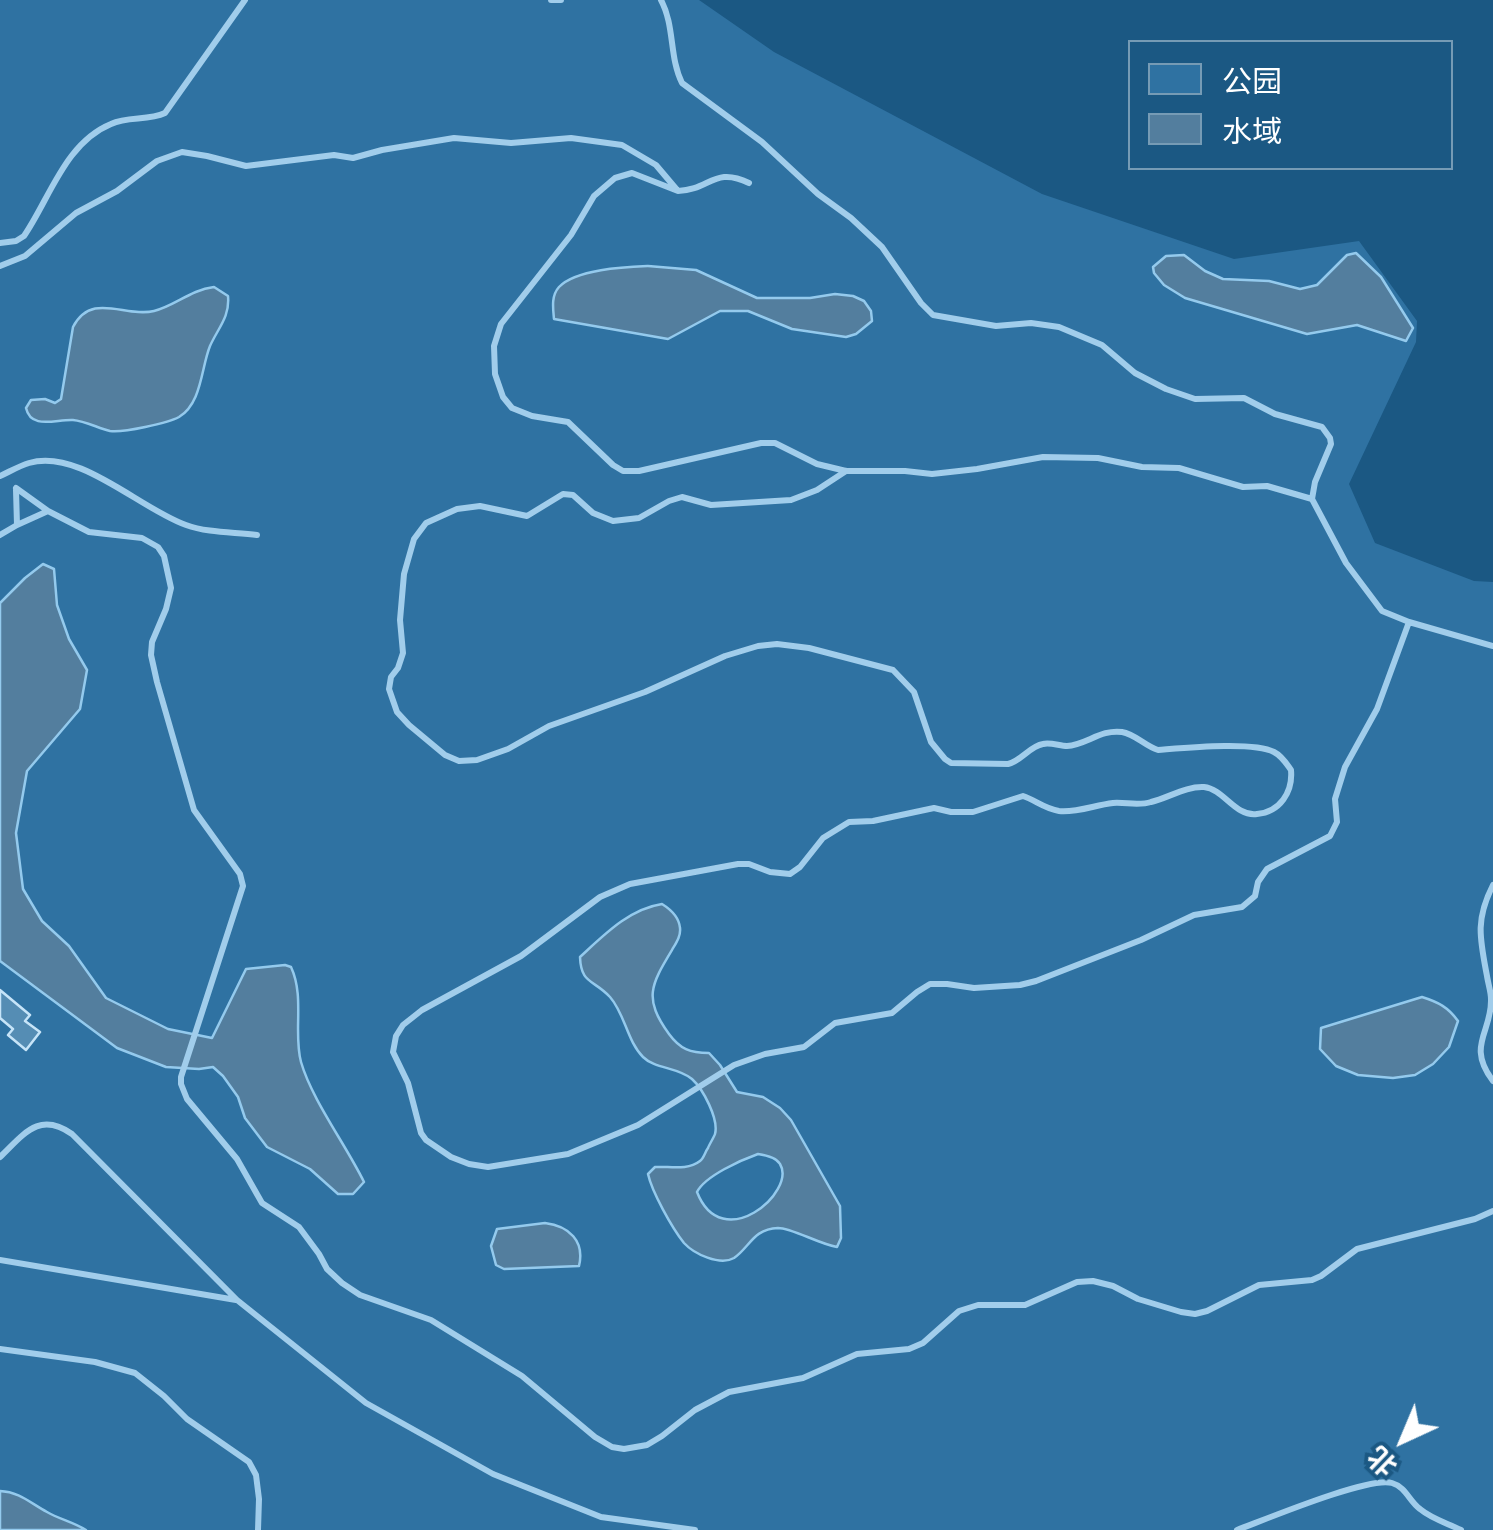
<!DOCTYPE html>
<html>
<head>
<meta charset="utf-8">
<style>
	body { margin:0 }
	#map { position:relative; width:1493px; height:1530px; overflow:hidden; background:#1b5883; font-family:Mulish,"Noto Sans SC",sans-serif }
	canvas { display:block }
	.legend { position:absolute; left:1128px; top:40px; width:325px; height:130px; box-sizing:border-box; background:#1b5883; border:2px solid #769bb5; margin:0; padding:12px 18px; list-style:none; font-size:30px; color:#fff }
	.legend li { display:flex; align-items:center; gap:20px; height:50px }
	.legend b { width:50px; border:2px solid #769bb5 }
	.north { position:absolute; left:1353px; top:1390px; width:100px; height:100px; -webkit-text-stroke:8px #1b5883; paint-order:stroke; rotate:224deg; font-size:28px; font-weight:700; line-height:40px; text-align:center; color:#fff }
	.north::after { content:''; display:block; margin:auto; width:35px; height:45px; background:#fff; clip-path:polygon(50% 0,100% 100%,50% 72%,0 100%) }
</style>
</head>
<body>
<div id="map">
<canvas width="1493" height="1530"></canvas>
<ul class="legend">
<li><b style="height:28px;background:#2f72a2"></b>公园</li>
<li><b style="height:28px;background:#537e9e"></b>水域</li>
</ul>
<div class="north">北</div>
</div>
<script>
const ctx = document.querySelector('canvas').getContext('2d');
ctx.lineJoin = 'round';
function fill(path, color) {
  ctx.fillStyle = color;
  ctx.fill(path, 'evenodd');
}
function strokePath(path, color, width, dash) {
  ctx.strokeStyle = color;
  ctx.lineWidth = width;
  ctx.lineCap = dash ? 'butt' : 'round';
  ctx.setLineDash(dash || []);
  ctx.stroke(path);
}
const green = new Path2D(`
	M 0,0 L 699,0 L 774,52 L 1042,194 L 1234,259 L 1359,241 L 1417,321 L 1416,342 L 1349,484 L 1375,543 L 1474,581 L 1493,582 L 1493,1530 L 0,1530 Z`);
const water = new Path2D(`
	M 1356,253 L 1381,277 L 1413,328 L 1406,341 L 1357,325 L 1307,334 L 1185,298 L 1164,285 L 1154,273 L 1153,267 L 1166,256 L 1184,255 L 1205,271 L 1223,279 L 1269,281 L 1300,289 L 1317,285 L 1347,255 Z
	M 648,266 L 696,270 L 757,298 L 810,298 L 835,294 L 853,296 L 864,301 L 871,311 L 872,321 L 856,334 L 846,337 L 792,329 L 748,311 L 720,311 L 668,339 L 554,319 C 553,308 551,296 559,287 C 576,269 625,267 648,266 Z
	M 214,287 L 228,296 C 230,317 218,328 210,346 C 201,368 202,403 179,417 C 168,423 123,433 110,431 C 98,428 85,421 73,420 C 56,419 31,430 26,408 L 31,400 L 45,399 L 55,403 L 61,399 L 73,327 C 92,291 125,318 154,311 C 175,306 190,290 214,287 Z
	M 43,564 L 54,569 L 57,605 L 69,639 L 87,670 L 80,709 L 27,771 L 16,833 L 23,889 L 42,921 L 69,946 L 106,998 L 168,1029 L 212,1038 L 246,969 L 285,965 L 291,967 C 305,997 293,1033 301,1062 C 312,1100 346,1145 364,1182 L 353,1194 L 338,1194 L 310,1169 L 267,1147 L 245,1118 L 238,1097 L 223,1076 L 213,1067 L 199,1069 L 166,1067 L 117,1048 L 0,961 L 0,603 L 25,578 Z
	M 662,904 C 670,909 679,917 680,928 C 681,936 676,943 672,950 C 651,985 643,998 669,1034 C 680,1049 690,1053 709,1053 L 720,1065 L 737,1092 L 763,1097 L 780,1108 L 791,1120 L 840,1206 L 841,1238 L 837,1247 C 819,1244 792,1228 778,1228 C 753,1229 750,1247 734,1258 C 720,1266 694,1254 684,1243 C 672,1228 652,1192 648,1174 L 655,1167 C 669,1166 687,1171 700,1161 C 704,1158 705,1152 708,1148 C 708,1147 715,1135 715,1134 C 719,1119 703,1089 692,1079 C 678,1067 655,1069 643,1057 C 627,1041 625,1014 610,997 C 593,979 581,984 580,957 C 604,935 629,909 662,904 ZM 758,1154 C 765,1155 776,1157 780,1164 C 797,1192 722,1256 697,1192 C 705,1176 741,1160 758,1154 Z
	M 1422,997 C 1438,1002 1448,1007 1458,1021 L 1449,1047 L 1433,1064 L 1415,1075 L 1393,1078 L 1358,1075 L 1336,1066 L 1320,1049 L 1321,1028 Z
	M 545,1223 C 569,1226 585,1241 579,1266 L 504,1269 L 496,1265 L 491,1246 L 497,1229 Z
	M 0,1491 C 20,1492 30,1503 47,1512 C 59,1519 73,1522 86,1530 L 0,1530 Z`);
const building = new Path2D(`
	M 0,990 L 30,1015 L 25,1021 L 40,1032 L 26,1050 L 8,1035 L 13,1029 L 0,1018 Z`);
const lane = new Path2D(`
	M 551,0 L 561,0
	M 661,0 C 675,26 669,57 682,83 L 762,142 L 818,194 L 851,218 L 882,247 L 921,303 L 933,315 L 996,326 L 1031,323 L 1059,327 L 1102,345 L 1135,373 L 1166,389 L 1195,399 L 1244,398 L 1275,414 L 1322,427 L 1330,438 L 1331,444 L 1315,482 L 1312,499 L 1346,563 L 1382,611 L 1409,622 L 1493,646
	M 678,191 L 632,173 L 615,178 L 594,196 L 571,235 L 501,324 L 494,346 L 495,374 L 503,397 L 512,408 L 532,416 L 568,422 L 613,465 L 623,471 L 639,471 L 761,443 L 775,443 L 817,464 L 846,471 L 905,471 L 932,474 L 977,469 L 1043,457 L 1098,458 L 1142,467 L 1179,468 L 1243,487 L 1267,486 L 1312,499
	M 0,243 L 16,241 L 24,236 C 50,198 65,143 111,124 C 128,116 148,121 165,113 L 245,0
	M 0,266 L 25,256 L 76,213 L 117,191 L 157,161 L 182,152 L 207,156 L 246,166 L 334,155 L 353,158 L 382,150 L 454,138 L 511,143 L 571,138 L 622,145 L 656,165 L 678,191 C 710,190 714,166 749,183
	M 846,471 L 817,490 L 791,500 L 711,505 L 682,497 L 669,501 L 639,518 L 613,521 L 593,513 L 573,495 L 563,494 L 527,516 L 480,506 L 457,509 L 426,523 L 414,539 L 404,574 L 400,620 L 403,653 L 398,668 L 391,677 L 389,689 L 397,712 L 409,725 L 445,755 L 459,761 L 477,760 L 508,749 L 549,726 L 645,692 L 725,656 L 758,646 L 777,644 L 809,648 L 893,670 L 914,692 L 931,742 L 945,759 L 951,763 L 1008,764 C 1021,761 1030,746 1043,744 C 1050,742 1060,746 1067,746 C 1086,745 1101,729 1122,732 C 1135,734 1145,746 1158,750 C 1184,748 1253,741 1274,752 C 1282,756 1286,763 1291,770 C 1293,792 1280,812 1257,814 C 1235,817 1224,789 1204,787 C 1186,786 1168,798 1151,802 C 1139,806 1125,802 1113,803 C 1095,805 1076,813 1059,811 C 1045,809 1035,800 1023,796 L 973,812 L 951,812 L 934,808 L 873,821 L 849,822 L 823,838 L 800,867 L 790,874 L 770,872 L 749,864 L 738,864 L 630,884 L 600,897 L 521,956 L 422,1010 L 403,1025 L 396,1036 L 393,1052 L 408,1083 L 421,1133 L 426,1140 L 451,1157 L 469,1164 L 488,1167 L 568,1154 L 638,1125 L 734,1065 L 765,1054 L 804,1047 L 835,1023 L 892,1013 L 917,992 L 930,984 L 947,984 L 974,988 L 1020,985 L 1036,981 L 1141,940 L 1194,915 L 1242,907 L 1255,896 L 1258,882 L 1267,869 L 1330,836 L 1337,822 L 1335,799 L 1345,767 L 1377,709 L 1409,622
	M 0,476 C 9,472 19,466 29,463 C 79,448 140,509 186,525 C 208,533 234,532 257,535
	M 16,488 L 48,511 L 89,532 L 142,538 L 158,547 L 164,556 L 171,588 L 166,609 L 152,642 L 151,655 L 157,682 L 194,810 L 240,874 L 243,886 L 181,1077 L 181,1084 L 187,1099 L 237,1159 L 262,1203 L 299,1227 L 319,1254 L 327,1269 L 342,1283 L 360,1295 L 431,1320 L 522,1376 L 595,1437 L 612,1447 L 624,1449 L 647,1445 L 662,1436 L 695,1410 L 729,1392 L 803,1378 L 857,1354 L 909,1349 L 923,1343 L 959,1311 L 978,1305 L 1025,1305 L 1077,1282 L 1093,1281 L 1113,1286 L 1138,1299 L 1181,1312 L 1195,1314 L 1207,1311 L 1259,1285 L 1312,1280 L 1321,1276 L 1357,1249 L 1475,1219 L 1493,1211
	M 16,490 L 17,525 L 48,511
	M 0,535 L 17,525
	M 1493,885 C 1475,920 1480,939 1487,976 C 1488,983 1491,992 1491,999 C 1492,1033 1466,1045 1493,1081
	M 0,1157 C 24,1134 39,1111 72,1134 L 237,1300 L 366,1403 L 493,1474 L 601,1517 L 695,1530
	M 0,1260 L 236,1300
	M 0,1349 L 95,1362 L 135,1373 L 164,1396 L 187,1419 L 249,1462 L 256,1475 L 259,1499 L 258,1530
	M 1237,1530 C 1264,1520 1369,1476 1392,1483 C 1406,1487 1409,1501 1420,1509 C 1432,1519 1447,1523 1461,1530`);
fill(green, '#2f72a2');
fill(water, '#537e9e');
strokePath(water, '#94caed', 2.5);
fill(building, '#558db4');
strokePath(building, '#c6e4f8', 2.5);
strokePath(lane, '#a1cdeb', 6);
</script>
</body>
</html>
